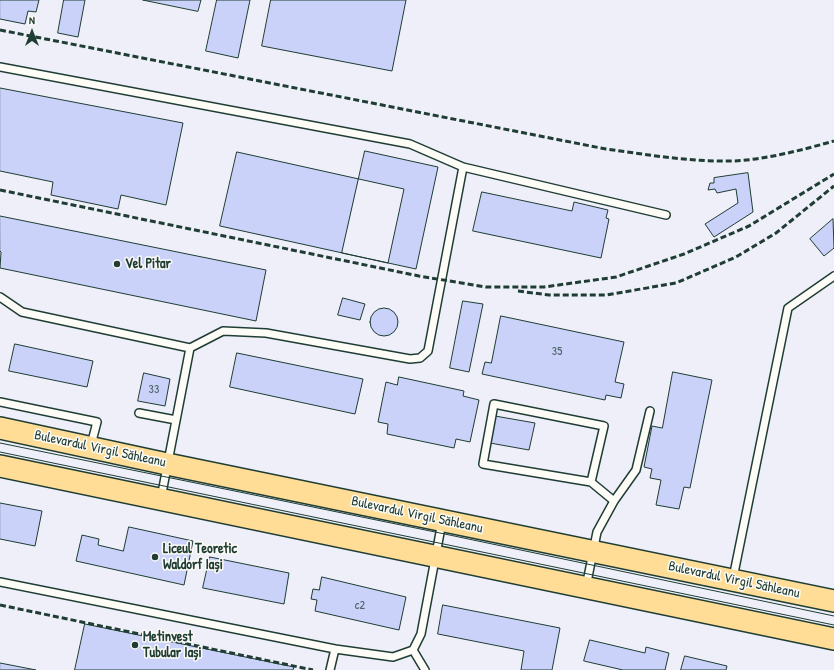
<!DOCTYPE html>
<html>
<head>
<meta charset="utf-8">
<style>
	body { margin:0 }
	#map { position:relative; width:834px; height:670px; overflow:hidden; background:#fdfcf7; font-family:"Patrick Hand",sans-serif }
	canvas { display:block }
	.north { position:absolute; left:12px; top:12px; width:40px; height:40px; -webkit-text-stroke:3px #fdfcf7; paint-order:stroke; rotate:0deg; font-size:11px; font-weight:700; line-height:16px; text-align:center; color:#1f3d34 }
	.north::after { content:''; display:block; margin:auto; width:14px; height:18px; background:#1f3d34; clip-path:polygon(50% 0,100% 100%,50% 72%,0 100%) }
</style>
</head>
<body>
<div id="map">
<canvas width="834" height="670"></canvas>
<div class="north">N</div>
</div>
<script>
const ctx = document.querySelector('canvas').getContext('2d');
ctx.lineJoin = 'round';
function fill(path, color) {
  ctx.fillStyle = color;
  ctx.fill(path, 'evenodd');
}
function strokePath(path, color, width, dash) {
  ctx.strokeStyle = color;
  ctx.lineWidth = width;
  ctx.lineCap = dash ? 'butt' : 'round';
  ctx.setLineDash(dash || []);
  ctx.stroke(path);
}
function label(font, color, halo, rows, align = 'center') {
  ctx.font = font + ' "Patrick Hand",sans-serif';
  ctx.lineWidth = 3;
  ctx.setLineDash([]);
  ctx.textBaseline = 'middle';
  ctx.strokeStyle = halo;
  ctx.fillStyle = color;
  for (const [text, x, y, turn = 0] of rows) {
    ctx.save();
    ctx.translate(x, y);
    ctx.rotate((+turn || 0) * Math.PI / 180);
    ctx.textAlign = isNaN(turn) ? turn : align;
    if (halo) ctx.strokeText(text, 0, 0);
    ctx.fillText(text, 0, 0);
    ctx.restore();
  }
}
const built = new Path2D(`
	M 0,0 L 834,0 L 834,670 L 0,670 Z`);
const building = new Path2D(`
	M 0,0 L 39,0 L 36,12 L 28,11 L 25,24 L 0,19 Z
	M 64,0 L 85,0 L 78,37 L 58,33 Z
	M 143,0 L 201,0 L 198,11 Z
	M 217,0 L 250,0 L 238,58 L 206,51 Z
	M 271,0 L 406,0 L 392,71 L 262,46 Z
	M 0,88 L 183,123 L 166,205 L 121,195 L 118,209 L 51,195 L 53,182 L 0,171 Z
	M 365,151 L 438,167 L 416,269 L 342,253 Z
	M 237,152 L 404,189 L 388,263 L 220,226 Z
	M 748,173 L 753,212 L 714,237 L 705,224 L 738,203 L 736,189 L 717,193 L 715,189 L 708,190 L 710,183 L 714,183 L 714,178 Z
	M 482,192 L 572,211 L 574,202 L 608,210 L 606,218 L 609,219 L 601,258 L 473,231 Z
	M 0,216 L 266,270 L 256,321 L 0,268 L 1,252 L 0,251 Z
	M 833,219 L 834,248 L 824,256 L 810,239 Z
	M 343,298 L 365,304 L 360,320 L 338,315 Z
	M 463,301 L 483,304 L 469,372 L 450,368 Z
	M370 322a14 14 0 1 1 28 0a14 14 0 1 1-28 0Z
	M 501,316 L 624,342 L 615,382 L 624,384 L 621,398 L 606,395 L 605,400 L 482,374 L 485,362 L 491,363 Z
	M 15,344 L 93,361 L 87,387 L 9,371 Z
	M 237,353 L 363,379 L 355,414 L 230,387 Z
	M 673,372 L 712,380 L 690,488 L 684,487 L 679,509 L 656,505 L 661,480 L 650,478 L 652,469 L 644,467 L 652,426 L 662,428 Z
	M 144,373 L 170,379 L 165,406 L 138,401 Z
	M 399,377 L 464,391 L 463,396 L 479,400 L 470,442 L 456,439 L 454,448 L 387,434 L 388,424 L 378,422 L 386,382 L 397,385 Z
	M 495,416 L 535,423 L 529,450 L 490,443 Z
	M 0,503 L 42,511 L 35,546 L 0,539 Z
	M 129,527 L 193,541 L 184,585 L 76,561 L 82,535 L 99,539 L 98,545 L 123,551 Z
	M 210,557 L 289,573 L 284,604 L 203,588 Z
	M 322,577 L 406,597 L 399,630 L 315,611 L 317,600 L 311,599 L 313,589 L 319,590 Z
	M 443,605 L 560,628 L 552,670 L 521,670 L 524,651 L 438,634 Z
	M 85,624 L 294,667 L 293,670 L 75,670 Z
	M 590,640 L 645,653 L 646,647 L 669,653 L 665,670 L 623,670 L 584,661 Z
	M 685,656 L 727,666 L 726,670 L 681,670 Z
	M 0,663 L 36,670 L 0,670 Z`);
const service = new Path2D(`
	M 0,67 L 410,144 L 463,167 L 666,215
	M 0,297 L 22,312 L 190,348 L 161,498
	M 190,348 L 223,331 L 266,333 L 410,359 L 420,358 L 428,351 L 463,167
	M 0,402 L 97,422 L 91,445
	M 139,413 L 176,420
	M 591,482 L 604,426 L 494,404 L 483,464 L 591,482 L 614,501
	M 733,578 L 788,308 L 834,276
	M 0,582 L 335,649 L 393,657 L 413,650 L 421,634 L 442,522
	M 586,587 L 597,532 L 614,501 L 636,470 L 650,411
	M 413,650 L 425,670
	M 330,670 L 335,649`);
const primary = new Path2D(`
	M 0,428 L 167,464 L 834,601
	M 0,466 L 834,639`);
const tram = new Path2D(`
	M 0,443 L 440,533 L 834,616
	M 0,452 L 834,625`);
const rail = new Path2D(`
	M 0,30 L 606,149 C 649,155 692,162 735,161 C 768,159 802,150 834,141
	M 0,190 L 419,276 L 486,287 L 544,287 L 616,277 L 684,254 L 749,226 L 834,174
	M 518,291 L 549,295 L 606,295 L 676,283 L 736,257 L 776,233 L 834,186
	M 0,605 L 313,670`);
const markers = [
	[117,264,4,"#1f3d34"],
	[155,557,4,"#1f3d34"],
	[135,645,4,"#1f3d34"]
];
const numberNames = [
	["35",557,352],
	["33",154,390],
	["c2",360,606]
];
const poiNames = [
	["Vel Pitar",125,264],
	["Liceul Teoretic",163,549],
	["Waldorf Iași",163,565],
	["Metinvest",143,637],
	["Tubular Iași",143,653]
];
const streetNames = [
	["Bulevardul Virgil Săhleanu",100,449,12],
	["Bulevardul Virgil Săhleanu",417,515,12],
	["Bulevardul Virgil Săhleanu",734,580,12]
];
fill(built, '#eeeff8');
fill(building, '#cad2fa');
strokePath(building, '#1f3d34', 1);
strokePath(service, '#1f3d34', 10);
strokePath(primary, '#1f3d34', 24);
strokePath(service, '#fdfcf7', 7);
strokePath(primary, '#ffdd96', 21);
strokePath(tram, '#1f3d34', 1);
strokePath(rail, '#1f3d34', 3, [6, 3]);
for (const [x, y, r, color] of markers) {
  const dot = new Path2D();
  dot.arc(x, y, r, 0, 2 * Math.PI);
  ctx.fillStyle = color;
  ctx.fill(dot);
  strokePath(dot, '#fdfcf7', 1.5);
}
label('12px', '#4a6266', null, numberNames);
label('bold 14px', '#1f3d34', '#fdfcf7', poiNames, 'left');
label('14px', '#1f3d34', '#fdfcf7', streetNames);
</script>
</body>
</html>
